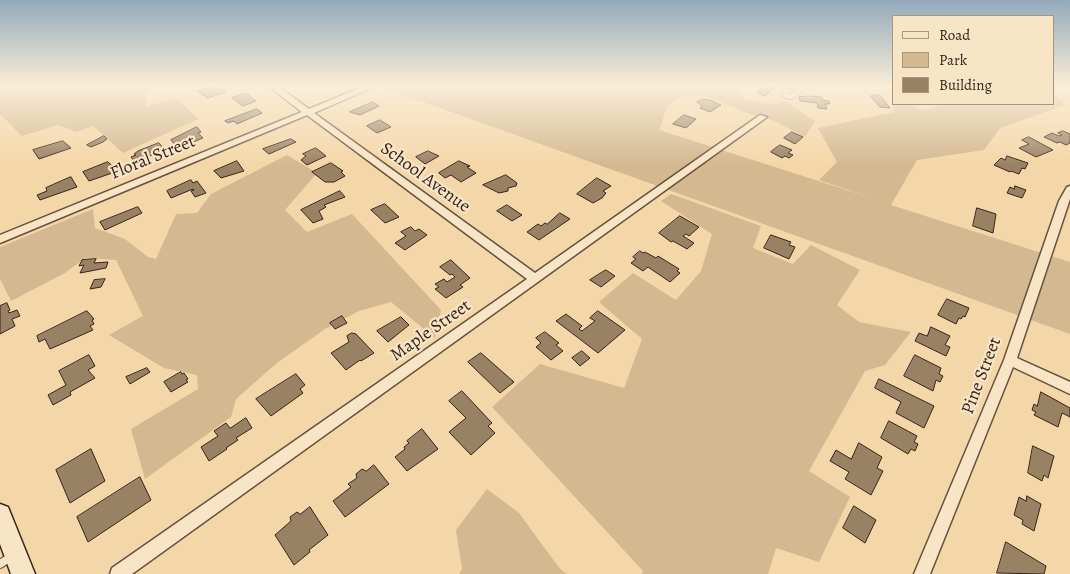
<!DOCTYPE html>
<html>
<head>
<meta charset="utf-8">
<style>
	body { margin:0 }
	#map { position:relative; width:1070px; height:574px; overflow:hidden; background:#f4d7a8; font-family:Alegreya,serif }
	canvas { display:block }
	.legend { position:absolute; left:892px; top:15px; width:162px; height:90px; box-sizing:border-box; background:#f8e5c6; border:1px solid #aa9782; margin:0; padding:6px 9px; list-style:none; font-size:15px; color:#36231b }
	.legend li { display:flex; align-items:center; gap:10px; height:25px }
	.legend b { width:25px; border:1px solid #aa9782 }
</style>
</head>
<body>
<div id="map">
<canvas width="1070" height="574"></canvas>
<ul class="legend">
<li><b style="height:6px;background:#f8e5c6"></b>Road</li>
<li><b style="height:14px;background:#d4b890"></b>Park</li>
<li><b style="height:14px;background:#998164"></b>Building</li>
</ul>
</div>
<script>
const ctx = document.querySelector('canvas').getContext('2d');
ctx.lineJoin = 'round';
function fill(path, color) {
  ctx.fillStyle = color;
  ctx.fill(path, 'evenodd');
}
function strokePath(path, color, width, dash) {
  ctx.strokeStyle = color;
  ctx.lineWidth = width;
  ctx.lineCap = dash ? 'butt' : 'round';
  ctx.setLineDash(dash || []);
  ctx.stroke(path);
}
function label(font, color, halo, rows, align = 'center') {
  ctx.font = font + ' Alegreya,serif';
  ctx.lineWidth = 4.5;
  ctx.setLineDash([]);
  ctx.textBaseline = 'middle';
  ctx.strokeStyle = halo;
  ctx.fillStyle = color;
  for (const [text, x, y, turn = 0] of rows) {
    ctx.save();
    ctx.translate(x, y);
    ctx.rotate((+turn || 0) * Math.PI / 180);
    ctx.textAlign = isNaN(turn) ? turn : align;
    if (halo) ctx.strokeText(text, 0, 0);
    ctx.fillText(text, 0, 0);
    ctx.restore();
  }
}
const green = new Path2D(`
	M 0,85 L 161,85 L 146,90 L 146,107 L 176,97 L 198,119 L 123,153 L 93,126 L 77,132 L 58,125 L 22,136 L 0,114 Z
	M 376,85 L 737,85 L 743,99 L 767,104 L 786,102 L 815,121 L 805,137 L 772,120 L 752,115 L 711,98 L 696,95 L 676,99 L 667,107 L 659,130 L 875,199 L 819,180 L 837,162 L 818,128 L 894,112 L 892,85 L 894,85 L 894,104 L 903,104 L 924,110 L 947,104 L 1054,104 L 1054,93 L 1065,105 L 1000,128 L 984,150 L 917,160 L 891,205 L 1070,262 L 1070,334 Z
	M 287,155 L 317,173 L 285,210 L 307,232 L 352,214 L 441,310 L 435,338 L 391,302 L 359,311 L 325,329 L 277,363 L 236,399 L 231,417 L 145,479 L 131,429 L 198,389 L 197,375 L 164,368 L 109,335 L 143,316 L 116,260 L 85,258 L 65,273 L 11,301 L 0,279 L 0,247 L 93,209 L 95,228 L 125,239 L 148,257 L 156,259 L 176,214 L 197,213 L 211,194 Z
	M 671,194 L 761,226 L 753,248 L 793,264 L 811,245 L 860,270 L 837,305 L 859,322 L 911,332 L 885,365 L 865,371 L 809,471 L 850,497 L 819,562 L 776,548 L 768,574 L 642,574 L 643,571 L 492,407 L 540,364 L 624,388 L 642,339 L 599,302 L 633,273 L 676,300 L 701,271 L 712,234 L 661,201 Z
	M 487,489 L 519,513 L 560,569 L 567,574 L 459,574 L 462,569 L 456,530 Z`);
const building = new Path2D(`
	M 216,85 L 222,85 L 226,88 L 223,90 L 226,92 L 208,98 L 197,91 Z
	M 749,85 L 774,85 L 776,87 L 771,87 L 773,89 L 765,96 L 757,93 L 761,89 L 760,88 Z
	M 246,93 L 256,101 L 243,106 L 232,98 Z
	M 872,95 L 880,95 L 890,108 L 880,107 L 870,96 L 873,96 Z
	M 811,96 L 822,97 L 823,100 L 829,101 L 830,104 L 825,104 L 827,109 L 818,108 L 817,103 L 800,101 L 799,97 Z
	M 702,99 L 710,100 L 721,105 L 710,112 L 700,108 L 702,106 L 697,102 Z
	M 373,102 L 379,106 L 360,115 L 350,112 Z
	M 257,109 L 262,113 L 237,124 L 234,121 L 228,123 L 225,121 Z
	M 684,115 L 696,119 L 686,128 L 673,124 Z
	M 380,120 L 391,127 L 377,133 L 367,126 Z
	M 197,127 L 201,132 L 198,133 L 203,138 L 178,148 L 171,140 Z
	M 1063,131 L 1070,134 L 1070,143 L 1066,145 L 1060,142 L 1057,143 L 1044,137 L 1052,133 L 1059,136 L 1062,135 L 1058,133 Z
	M 792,132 L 803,137 L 795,144 L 784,138 Z
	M 104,136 L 107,139 L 103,142 L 91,147 L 87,145 Z
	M 1029,137 L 1053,150 L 1036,157 L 1019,148 L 1029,144 L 1022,140 Z
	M 291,139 L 296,142 L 269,154 L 263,149 Z
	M 63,141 L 71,148 L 39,159 L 33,150 Z
	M 159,143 L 165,150 L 135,162 L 131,157 L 136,155 L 134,154 L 138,151 Z
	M 780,145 L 792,150 L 788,153 L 793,155 L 789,158 L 785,156 L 782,158 L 771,152 Z
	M 316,148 L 326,156 L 307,165 L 301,160 L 306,156 L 303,154 Z
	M 428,151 L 439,156 L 425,164 L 416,157 Z
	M 1007,156 L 1028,163 L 1025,169 L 1022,168 L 1019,174 L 1011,171 L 1010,172 L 994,165 L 1001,158 L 1005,160 Z
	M 237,161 L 244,171 L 221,178 L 214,171 Z
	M 459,161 L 470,166 L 467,167 L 476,173 L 461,182 L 451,175 L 445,178 L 439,173 Z
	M 108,162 L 118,171 L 89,181 L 83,172 Z
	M 331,163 L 343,171 L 341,172 L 345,176 L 334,182 L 325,182 L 312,172 Z
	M 506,175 L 517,183 L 516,186 L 508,188 L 508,191 L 499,193 L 483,185 Z
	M 71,177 L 77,187 L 40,200 L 37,195 L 47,191 L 46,188 Z
	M 597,178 L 611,186 L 603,191 L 606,193 L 602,198 L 593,203 L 577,194 Z
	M 191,180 L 193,183 L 197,181 L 206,193 L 195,197 L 191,191 L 194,190 L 193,189 L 171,198 L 167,191 Z
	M 1015,186 L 1026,190 L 1022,198 L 1007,193 L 1010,187 L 1014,189 Z
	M 340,191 L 345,197 L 324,205 L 326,207 L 319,211 L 323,219 L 313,223 L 301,210 Z
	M 385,204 L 399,217 L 385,223 L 371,210 Z
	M 507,205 L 522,215 L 512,221 L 497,211 Z
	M 138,207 L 142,213 L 105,230 L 100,222 Z
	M 977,208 L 996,214 L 993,233 L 973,226 Z
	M 560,213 L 570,219 L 539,240 L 527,232 L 538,224 L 541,226 L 545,223 L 547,224 Z
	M 680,216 L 699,227 L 689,236 L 686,234 L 683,236 L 694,243 L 687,249 L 673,241 L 671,242 L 659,233 Z
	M 411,227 L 415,231 L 419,229 L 427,235 L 405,250 L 395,243 L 406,236 L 401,232 Z
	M 771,235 L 791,242 L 789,245 L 795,247 L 789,259 L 764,248 Z
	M 640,251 L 643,253 L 645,252 L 656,258 L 658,256 L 679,269 L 677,271 L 680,273 L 670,282 L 648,267 L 643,271 L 631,263 L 636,259 L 633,257 Z
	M 96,259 L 94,263 L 108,262 L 106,268 L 80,273 L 84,265 L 79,266 L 82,260 Z
	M 451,260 L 470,278 L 460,285 L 463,287 L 446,298 L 435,289 L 439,287 L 435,284 L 444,279 L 447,282 L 455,277 L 452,274 L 450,275 L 440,267 Z
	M 606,270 L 615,276 L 601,287 L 590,280 Z
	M 105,279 L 101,287 L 90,289 L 94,280 Z
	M 947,299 L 969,308 L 965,317 L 963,316 L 961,319 L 959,318 L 956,324 L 938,315 Z
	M 7,303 L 10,310 L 8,311 L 9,313 L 17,310 L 20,316 L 12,319 L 15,326 L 0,334 L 0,306 Z
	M 87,311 L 94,319 L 92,320 L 94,324 L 90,326 L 93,330 L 50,349 L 45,339 L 39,342 L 37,336 Z
	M 598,311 L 625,330 L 598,353 L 556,321 L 566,314 L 582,326 L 579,329 L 582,331 L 595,321 L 590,318 Z
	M 342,316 L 347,323 L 335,329 L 330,323 Z
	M 401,317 L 409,325 L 388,342 L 377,331 Z
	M 931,327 L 950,336 L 945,345 L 950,347 L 946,356 L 915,341 L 919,333 L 927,336 Z
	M 545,332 L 559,343 L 556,345 L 563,351 L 551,360 L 536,347 L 541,343 L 536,338 Z
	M 352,333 L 356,334 L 374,353 L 361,361 L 360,360 L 346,370 L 331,353 L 349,342 L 347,336 Z
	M 582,351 L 590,358 L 580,366 L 572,358 Z
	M 481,353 L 514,382 L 500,393 L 468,362 Z
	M 89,355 L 95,366 L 88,370 L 95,378 L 70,392 L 71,395 L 53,405 L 48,395 L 66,385 L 59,371 Z
	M 915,355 L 941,368 L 939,374 L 943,376 L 940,382 L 936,380 L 933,391 L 904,376 Z
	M 147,368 L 150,372 L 130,384 L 126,377 Z
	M 181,372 L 182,374 L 184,373 L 188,379 L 186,380 L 188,382 L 171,392 L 164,382 Z
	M 296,374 L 305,385 L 300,389 L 303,393 L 271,416 L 256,399 Z
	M 879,379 L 934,406 L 924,428 L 896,413 L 901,402 L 875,388 Z
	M 462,391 L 492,423 L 488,426 L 495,433 L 471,455 L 449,432 L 466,418 L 449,401 Z
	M 1041,392 L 1070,408 L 1070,417 L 1062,413 L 1058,427 L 1034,415 L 1036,412 L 1032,410 L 1034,404 L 1037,406 Z
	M 246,418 L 252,428 L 236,438 L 238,440 L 226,448 L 227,449 L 209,461 L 201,447 L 218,436 L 214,431 L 226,423 L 230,428 Z
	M 889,421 L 917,436 L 914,442 L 918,444 L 915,451 L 911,449 L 908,454 L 881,438 Z
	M 422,429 L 438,449 L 407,471 L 395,457 L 405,449 L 404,447 L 409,443 L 407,441 Z
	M 859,443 L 882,457 L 877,468 L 883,471 L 871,495 L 845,479 L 849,472 L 830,461 L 836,450 L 851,459 Z
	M 1033,446 L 1054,456 L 1048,478 L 1044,475 L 1042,481 L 1028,473 Z
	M 91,449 L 105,481 L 70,503 L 56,470 Z
	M 374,465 L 389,484 L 345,517 L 333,501 L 351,487 L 348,484 L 357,478 L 356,474 L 362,469 L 366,471 Z
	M 140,477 L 151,500 L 88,542 L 77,517 Z
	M 1027,496 L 1041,504 L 1034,531 L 1022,524 L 1023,520 L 1014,515 L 1019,497 L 1026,501 Z
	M 854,506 L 876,520 L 865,543 L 843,528 Z
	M 310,507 L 328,535 L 309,550 L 310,552 L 294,565 L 275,535 L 291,521 L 290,517 L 297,512 L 300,514 Z
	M 1006,542 L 1046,566 L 1044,574 L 997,573 Z`);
const laneFar1 = new Path2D(`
	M 793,85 L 784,93 L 786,96 L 792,97 L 804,87`);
const lane = new Path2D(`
	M 0,564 L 11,557`);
const street = new Path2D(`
	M 267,85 L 276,85 L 309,109 L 367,85 L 378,85 L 314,113 L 535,273 L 760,115 L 767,117 L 132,574 L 110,574 L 112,568 L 527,279 L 307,115 L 0,243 L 0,235 L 302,112 Z
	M 802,85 L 810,85 L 804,89 L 800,87 Z
	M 1070,186 L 1070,199 L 1017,358 L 1070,382 L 1070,394 L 1013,367 L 930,574 L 914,574 L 1004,360 L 1059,201 L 1067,187 Z`);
const secondary = new Path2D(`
	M 0,504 L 8,507 L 35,574 L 11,574 L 0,544 Z`);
const streetNames = [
	["Floral Street",153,158,-22],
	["School Avenue",425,178,36],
	["Maple Street",431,331,-35],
	["Pine Street",982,376,-69]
];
fill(green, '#d4b890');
fill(building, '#998164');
strokePath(building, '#36231b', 1);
strokePath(laneFar1, '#66503e', 6);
strokePath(lane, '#66503e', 10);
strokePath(street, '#66503e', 3);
strokePath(secondary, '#36231b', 3);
strokePath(laneFar1, '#f8e5c6', 4.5);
strokePath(lane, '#f8e5c6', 8);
fill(street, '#f8e5c6');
fill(secondary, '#f8e5c6');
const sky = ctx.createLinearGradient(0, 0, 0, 165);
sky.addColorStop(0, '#93aabb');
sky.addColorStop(0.52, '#faedd8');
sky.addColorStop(1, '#faedd800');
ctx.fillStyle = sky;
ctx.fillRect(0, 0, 1070, 165);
label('18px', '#36231b', '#f8e5c6', streetNames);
</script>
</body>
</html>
